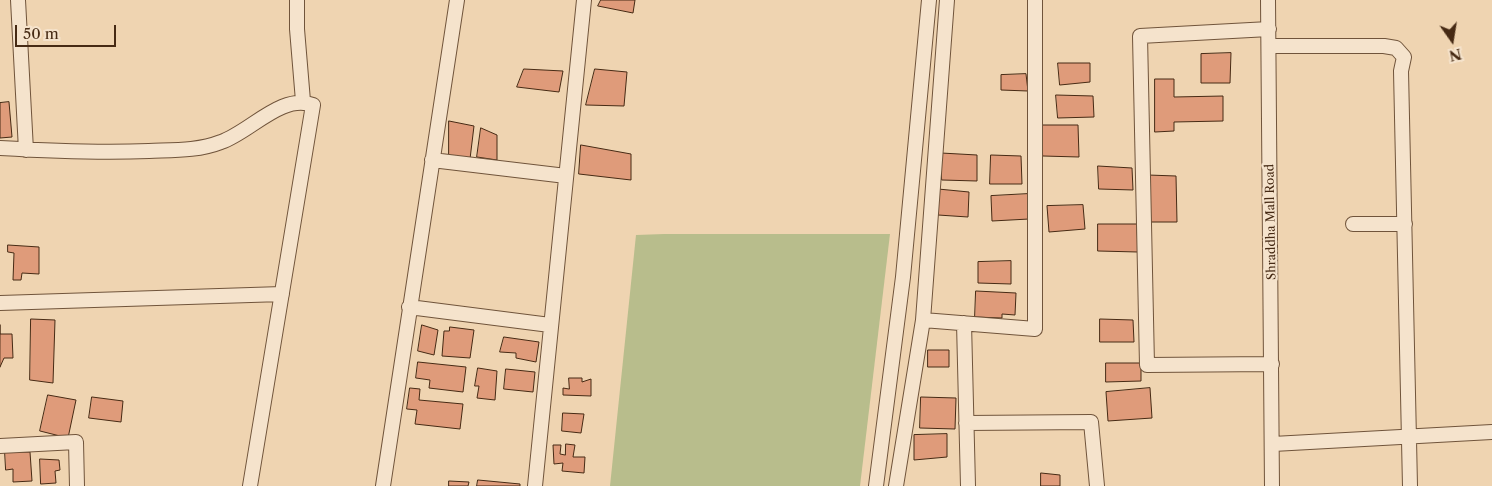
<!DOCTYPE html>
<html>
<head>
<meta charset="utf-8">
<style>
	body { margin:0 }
	#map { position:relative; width:1492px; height:486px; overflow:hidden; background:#efd4b1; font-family:"Libre Caslon Text",serif }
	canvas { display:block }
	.north { position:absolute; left:1427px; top:15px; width:50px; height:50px; -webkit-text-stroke:4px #f5e3cc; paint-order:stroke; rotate:167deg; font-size:14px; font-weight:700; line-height:20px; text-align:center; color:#462a14 }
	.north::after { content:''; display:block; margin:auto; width:18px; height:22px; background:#462a14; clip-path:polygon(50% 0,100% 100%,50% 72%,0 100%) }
	.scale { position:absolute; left:15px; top:25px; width:101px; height:22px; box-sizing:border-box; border:2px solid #462a14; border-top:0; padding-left:6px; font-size:15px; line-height:18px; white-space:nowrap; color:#462a14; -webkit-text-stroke:4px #f5e3cc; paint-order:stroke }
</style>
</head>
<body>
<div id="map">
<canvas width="1492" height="486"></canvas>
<div class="north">N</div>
<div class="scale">50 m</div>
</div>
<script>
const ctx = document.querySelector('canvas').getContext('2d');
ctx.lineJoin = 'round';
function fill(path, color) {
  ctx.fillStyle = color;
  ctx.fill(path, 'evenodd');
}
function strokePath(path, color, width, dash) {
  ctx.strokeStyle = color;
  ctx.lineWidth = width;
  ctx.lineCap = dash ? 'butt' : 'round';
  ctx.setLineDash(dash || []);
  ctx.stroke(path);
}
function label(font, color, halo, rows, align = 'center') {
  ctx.font = font + ' "Libre Caslon Text",serif';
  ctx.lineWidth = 4.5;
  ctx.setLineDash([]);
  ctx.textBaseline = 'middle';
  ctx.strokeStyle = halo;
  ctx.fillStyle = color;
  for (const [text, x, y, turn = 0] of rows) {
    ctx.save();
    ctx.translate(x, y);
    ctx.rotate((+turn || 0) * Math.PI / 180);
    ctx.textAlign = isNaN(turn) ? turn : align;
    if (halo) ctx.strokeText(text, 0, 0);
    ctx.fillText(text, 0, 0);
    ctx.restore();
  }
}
const green = new Path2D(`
	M 664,234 L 890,234 L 860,486 L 610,486 L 636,235 Z`);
const building = new Path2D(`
	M 601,0 L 635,0 L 633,13 L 598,6 Z
	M 1231,53 L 1230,83 L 1201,83 L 1201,54 Z
	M 1058,63 L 1090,63 L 1090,82 L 1060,85 Z
	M 524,69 L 563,71 L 559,92 L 517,87 Z
	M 595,69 L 627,72 L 624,106 L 586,105 Z
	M 1026,74 L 1028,91 L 1001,90 L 1001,75 Z
	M 1155,79 L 1174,79 L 1174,97 L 1223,96 L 1223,121 L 1174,122 L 1174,131 L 1155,132 Z
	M 1056,95 L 1093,96 L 1094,117 L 1058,118 Z
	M 9,102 L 12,137 L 0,138 L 0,103 Z
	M 449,121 L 474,126 L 470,159 L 449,156 Z
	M 1042,125 L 1078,125 L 1079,157 L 1043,156 Z
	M 481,128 L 497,135 L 497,160 L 477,157 Z
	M 581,145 L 631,154 L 631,180 L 579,174 Z
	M 941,153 L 977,155 L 977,181 L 942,180 Z
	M 991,155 L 1021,156 L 1022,184 L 990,184 Z
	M 1098,166 L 1132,168 L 1133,190 L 1099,189 Z
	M 1148,175 L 1176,176 L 1177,222 L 1151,222 Z
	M 938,189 L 969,192 L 968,217 L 938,215 Z
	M 1028,194 L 1029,219 L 992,221 L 991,196 Z
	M 1083,205 L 1085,229 L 1049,232 L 1047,206 Z
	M 1098,224 L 1137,224 L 1138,252 L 1098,251 Z
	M 8,245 L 39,247 L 39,274 L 22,273 L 21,280 L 13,280 L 14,253 L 8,252 Z
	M 1011,261 L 1011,284 L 978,283 L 978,262 Z
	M 976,291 L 1016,293 L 1015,315 L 1002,314 L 1002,318 L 975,317 Z
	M 31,319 L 55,320 L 53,383 L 30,380 Z
	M 1100,319 L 1133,320 L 1134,342 L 1100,342 Z
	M 0,325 L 0,334 L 12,334 L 13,358 L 4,358 L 0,367 Z
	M 422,325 L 438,330 L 434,355 L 418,351 Z
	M 450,327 L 474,330 L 470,358 L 442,356 L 444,331 L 449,331 Z
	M 504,337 L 539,342 L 536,362 L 516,358 L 516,353 L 500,352 Z
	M 928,350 L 949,350 L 949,367 L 928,367 Z
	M 418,362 L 466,367 L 463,392 L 429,388 L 430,380 L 416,378 Z
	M 1106,363 L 1141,363 L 1141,381 L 1106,382 Z
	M 478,368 L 497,371 L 495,400 L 477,398 L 479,386 L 475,386 Z
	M 506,369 L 535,372 L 533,392 L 504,389 Z
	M 569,378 L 582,378 L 582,382 L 591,379 L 591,396 L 563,395 L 563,388 L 569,389 Z
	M 410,388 L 420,389 L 419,400 L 463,404 L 460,429 L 415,424 L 417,410 L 407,409 Z
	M 1150,388 L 1152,418 L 1108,421 L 1106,392 Z
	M 48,395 L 76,400 L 68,438 L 40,431 Z
	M 92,397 L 123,401 L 121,422 L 89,418 Z
	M 921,397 L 956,398 L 955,429 L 920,428 Z
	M 563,413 L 584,414 L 581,433 L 562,431 Z
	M 947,434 L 947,457 L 914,460 L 914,435 Z
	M 566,444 L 575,445 L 573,457 L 585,457 L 584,473 L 562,471 L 563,463 L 554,464 L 553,445 L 561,445 L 560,454 L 565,455 Z
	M 5,452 L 30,452 L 32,481 L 13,482 L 13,469 L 6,470 Z
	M 40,459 L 59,460 L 60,470 L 55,471 L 56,483 L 41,484 Z
	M 1041,473 L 1060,475 L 1060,486 L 1041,486 Z
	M 478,480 L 520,484 L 520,486 L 477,486 Z
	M 449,481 L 469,482 L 468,486 L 449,486 Z`);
const minor = new Path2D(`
	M 18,0 L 26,150
	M 297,0 L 297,29 L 303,101
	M 1268,0 L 1272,486
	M 1269,29 L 1140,36 L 1147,365 L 1272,364
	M 1269,46 L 1384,46 L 1396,48 L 1404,57 L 1401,71 L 1410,486
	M 0,148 C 50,151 100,153 149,151 C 173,150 198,151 221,142 C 250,132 282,93 313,105 L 250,486
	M 432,160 L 566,176
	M 1353,224 L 1405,224
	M 0,303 L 282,294
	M 409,307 L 550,325
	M 923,320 L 1035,329 L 1035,0
	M 964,323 L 968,486
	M 966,423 L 1091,422 L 1097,486
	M 1273,444 L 1492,432
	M 0,446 L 76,442 L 77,486
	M 383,486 L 457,0
	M 535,486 L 584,0
	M 876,486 L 903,277 L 929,0
	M 896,486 L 923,320 L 947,0`);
const streetNames = [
	["Shraddha Mall Road",1271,222,-91]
];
fill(green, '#b8bd8c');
fill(building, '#df9b7a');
strokePath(building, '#462a14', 1);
strokePath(minor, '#70543b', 16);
strokePath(minor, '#f5e3cc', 14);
label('12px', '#462a14', '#f5e3cc', streetNames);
</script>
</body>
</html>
